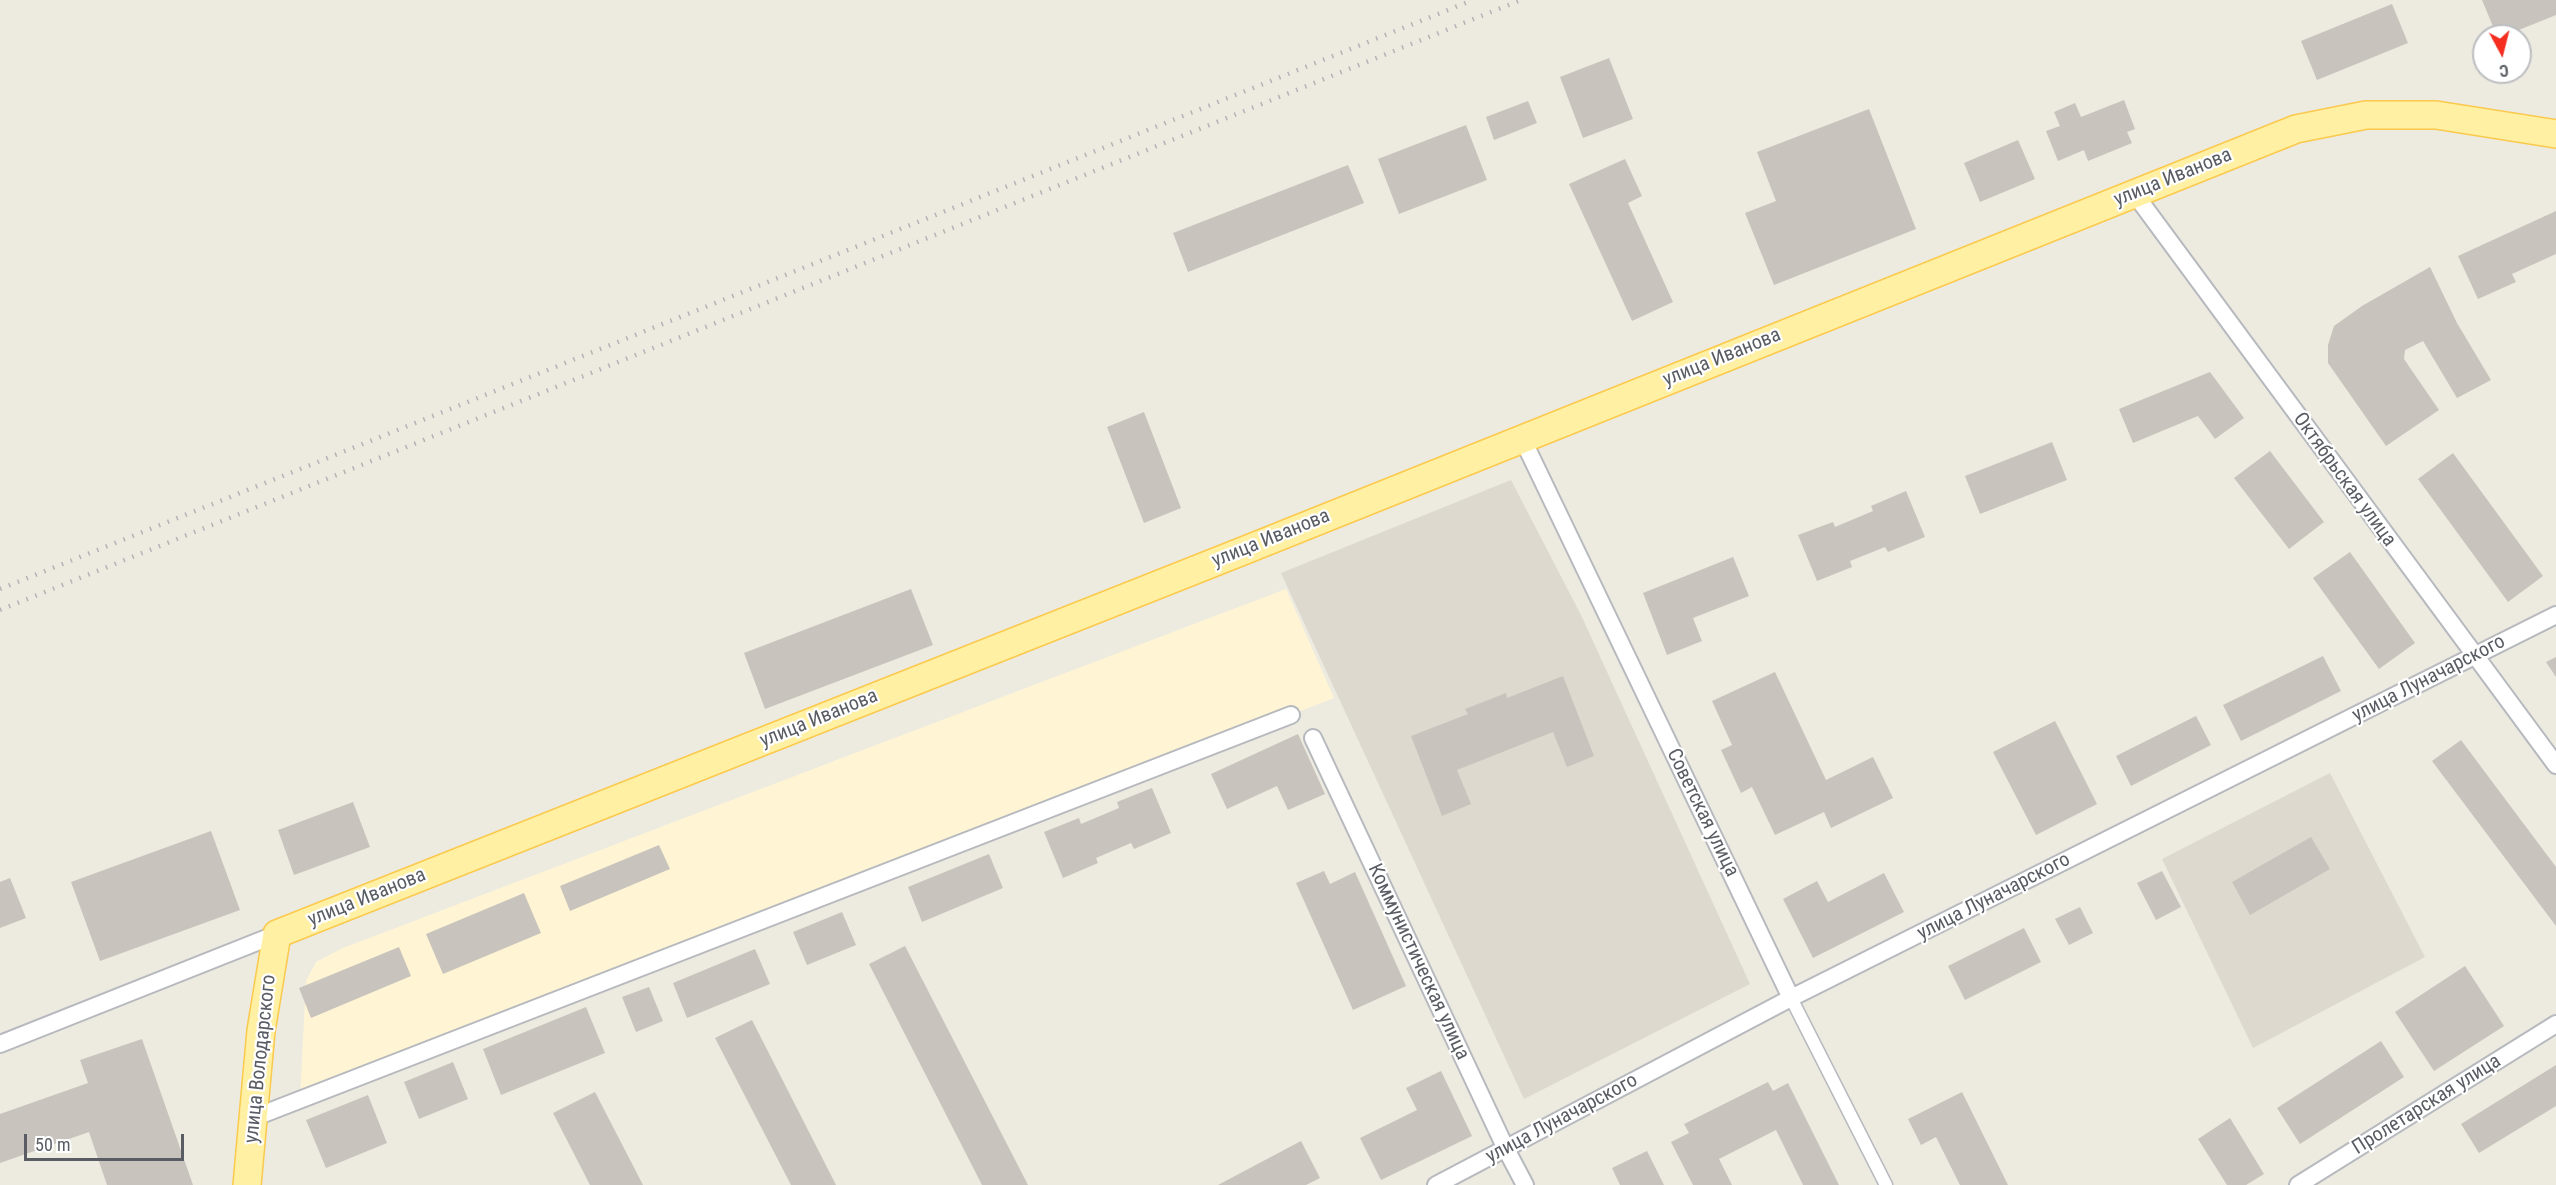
<!DOCTYPE html>
<html>
<head>
<meta charset="utf-8">
<style>
	body { margin:0 }
	#map { position:relative; width:2556px; height:1185px; overflow:hidden; background:#edeae0; font-family:"Roboto Condensed",sans-serif }
	canvas { display:block }
	.north { position:absolute; left:2472px; top:24px; width:60px; height:60px; box-sizing:border-box; background:#fff; border:2px solid #bdbec1; border-radius:50%; rotate:173deg; font-size:16px; font-weight:700; line-height:24px; text-align:center; color:#595d63 }
	.north::after { content:''; display:block; margin:auto; width:21px; height:27px; background:#f52e1f; clip-path:polygon(50% 0,100% 100%,50% 72%,0 100%) }
	.scale { position:absolute; left:24px; top:1134px; width:160px; height:27px; box-sizing:border-box; border:3px solid #595d63; border-top:0; padding-left:8px; font-size:18px; line-height:21px; white-space:nowrap; color:#595d63; -webkit-text-stroke:4px #fff; paint-order:stroke }
</style>
</head>
<body>
<div id="map">
<canvas width="2556" height="1185"></canvas>
<div class="north">С</div>
<div class="scale">50 m</div>
</div>
<script>
const ctx = document.querySelector('canvas').getContext('2d');
ctx.lineJoin = 'round';
function fill(path, color) {
  ctx.fillStyle = color;
  ctx.fill(path, 'evenodd');
}
function strokePath(path, color, width, dash) {
  ctx.strokeStyle = color;
  ctx.lineWidth = width;
  ctx.lineCap = dash ? 'butt' : 'round';
  ctx.setLineDash(dash || []);
  ctx.stroke(path);
}
function label(font, color, halo, rows, align = 'center') {
  ctx.font = font + ' "Roboto Condensed",sans-serif';
  ctx.lineWidth = 4.5;
  ctx.setLineDash([]);
  ctx.textBaseline = 'middle';
  ctx.strokeStyle = halo;
  ctx.fillStyle = color;
  for (const [text, x, y, turn = 0] of rows) {
    ctx.save();
    ctx.translate(x, y);
    ctx.rotate((+turn || 0) * Math.PI / 180);
    ctx.textAlign = isNaN(turn) ? turn : align;
    if (halo) ctx.strokeText(text, 0, 0);
    ctx.fillText(text, 0, 0);
    ctx.restore();
  }
}
const commercial = new Path2D(`
	M 1286,589 L 1334,698 L 300,1099 L 306,981 L 316,962 L 343,948 Z`);
const education = new Path2D(`
	M 1511,480 L 1581,615 L 1750,984 L 1524,1099 L 1281,573 Z
	M 2330,773 L 2425,957 L 2253,1048 L 2162,859 Z`);
const building = new Path2D(`
	M 2482,0 L 2556,0 L 2556,15 L 2504,36 L 2497,36 Z
	M 2392,4 L 2408,43 L 2317,80 L 2301,41 Z
	M 1609,58 L 1633,119 L 1583,138 L 1560,77 Z
	M 2124,100 L 2135,129 L 2127,132 L 2132,143 L 2088,161 L 2084,150 L 2058,161 L 2046,131 L 2060,126 L 2054,112 L 2075,103 L 2081,117 Z
	M 1528,101 L 1537,123 L 1494,140 L 1486,117 Z
	M 1869,109 L 1916,229 L 1774,285 L 1745,213 L 1776,201 L 1757,152 Z
	M 1466,125 L 1487,180 L 1399,214 L 1378,159 Z
	M 2018,140 L 2035,179 L 1980,202 L 1964,163 Z
	M 1625,159 L 1642,196 L 1628,203 L 1673,302 L 1632,321 L 1569,184 Z
	M 1348,165 L 1364,203 L 1188,272 L 1173,233 Z
	M 2556,211 L 2556,254 L 2512,274 L 2516,282 L 2478,299 L 2458,256 Z
	M 2430,267 L 2457,323 L 2491,380 L 2457,398 L 2423,341 L 2405,350 L 2404,359 L 2439,410 L 2386,446 L 2328,363 L 2328,345 L 2334,326 L 2362,306 Z
	M 2210,372 L 2244,418 L 2215,439 L 2198,416 L 2133,443 L 2119,409 Z
	M 1144,412 L 1181,508 L 1144,523 L 1107,427 Z
	M 2052,442 L 2067,480 L 1980,514 L 1965,476 Z
	M 2270,451 L 2324,522 L 2289,549 L 2234,478 Z
	M 2453,453 L 2543,576 L 2508,602 L 2418,479 Z
	M 1906,491 L 1925,537 L 1888,552 L 1885,547 L 1850,561 L 1852,567 L 1817,581 L 1798,535 L 1833,522 L 1835,527 L 1873,511 L 1871,506 Z
	M 2350,552 L 2415,643 L 2379,669 L 2313,578 Z
	M 1733,557 L 1749,596 L 1693,618 L 1702,641 L 1667,655 L 1643,593 Z
	M 911,589 L 933,645 L 765,709 L 744,653 Z
	M 2323,656 L 2341,691 L 2241,741 L 2223,705 Z
	M 2556,657 L 2556,677 L 2546,662 Z
	M 1775,672 L 1826,780 L 1873,757 L 1893,798 L 1831,828 L 1824,812 L 1775,835 L 1752,787 L 1741,793 L 1721,750 L 1732,745 L 1712,701 Z
	M 1563,676 L 1594,756 L 1567,767 L 1553,732 L 1457,770 L 1471,804 L 1442,816 L 1411,736 L 1468,714 L 1465,709 L 1506,693 L 1507,698 Z
	M 2196,716 L 2211,745 L 2131,786 L 2116,756 Z
	M 2055,721 L 2097,804 L 2036,835 L 1993,752 Z
	M 1298,734 L 1325,794 L 1288,810 L 1277,786 L 1227,809 L 1211,774 Z
	M 2461,740 L 2556,867 L 2556,926 L 2432,761 Z
	M 1152,788 L 1171,833 L 1134,849 L 1131,843 L 1096,858 L 1098,863 L 1063,878 L 1044,832 L 1079,818 L 1081,824 L 1119,808 L 1117,802 Z
	M 353,802 L 370,847 L 294,875 L 278,830 Z
	M 211,831 L 240,910 L 100,961 L 71,882 Z
	M 2311,837 L 2330,869 L 2250,915 L 2232,882 Z
	M 659,845 L 670,869 L 570,911 L 560,886 Z
	M 989,854 L 1003,888 L 922,922 L 908,887 Z
	M 1324,871 L 1330,884 L 1355,872 L 1406,986 L 1353,1010 L 1296,883 Z
	M 2162,871 L 2181,907 L 2156,920 L 2137,883 Z
	M 1884,873 L 1904,912 L 1813,958 L 1783,899 L 1817,881 L 1828,902 Z
	M 10,878 L 26,918 L 0,928 L 0,882 Z
	M 524,893 L 541,933 L 443,974 L 426,934 Z
	M 2080,907 L 2093,933 L 2069,945 L 2055,919 Z
	M 842,912 L 856,945 L 807,965 L 793,932 Z
	M 2024,928 L 2041,962 L 1965,1000 L 1948,966 Z
	M 905,946 L 1028,1185 L 982,1185 L 869,964 Z
	M 399,947 L 411,976 L 311,1018 L 299,988 Z
	M 755,949 L 770,984 L 687,1018 L 673,983 Z
	M 2465,966 L 2504,1026 L 2434,1071 L 2395,1012 Z
	M 649,987 L 663,1021 L 636,1032 L 622,997 Z
	M 586,1007 L 605,1053 L 501,1095 L 483,1049 Z
	M 752,1020 L 836,1185 L 791,1185 L 715,1038 Z
	M 142,1039 L 193,1185 L 107,1185 L 89,1132 L 0,1163 L 0,1114 L 88,1083 L 80,1060 Z
	M 2381,1041 L 2404,1077 L 2300,1144 L 2277,1108 Z
	M 453,1062 L 468,1099 L 419,1119 L 404,1082 Z
	M 2556,1065 L 2556,1106 L 2479,1153 L 2461,1124 Z
	M 1441,1071 L 1472,1136 L 1381,1180 L 1360,1138 L 1417,1110 L 1406,1088 Z
	M 1768,1082 L 1773,1091 L 1788,1083 L 1839,1185 L 1803,1185 L 1776,1130 L 1719,1159 L 1732,1185 L 1693,1185 L 1671,1142 L 1689,1133 L 1684,1124 Z
	M 595,1092 L 643,1185 L 590,1185 L 553,1113 Z
	M 1962,1092 L 2008,1185 L 1960,1185 L 1936,1137 L 1921,1145 L 1908,1119 Z
	M 368,1095 L 387,1143 L 326,1168 L 306,1120 Z
	M 2230,1118 L 2264,1174 L 2246,1185 L 2227,1185 L 2198,1139 Z
	M 1301,1141 L 1320,1178 L 1306,1185 L 1218,1185 Z
	M 1647,1151 L 1664,1185 L 1620,1185 L 1612,1168 Z`);
const pedestrian = new Path2D(`
	M 1791,998 L 1886,1185`);
const minor = new Path2D(`
	M 2134,193 L 2556,765
	M 1522,438 L 1791,998
	M 1313,738 L 1506,1149 L 1525,1185
	M 0,1044 L 277,934
	M 253,1118 L 1291,715
	M 1436,1185 L 1791,998 L 2556,615
	M 2298,1185 L 2556,1024`);
const primary = new Path2D(`
	M 247,1185 L 261,1031 L 277,934 L 1243,551 L 2296,129 L 2366,115 L 2436,115 L 2556,134`);
const rail = new Path2D(`
	M 0,589 L 1473,0
	M 0,610 L 1521,0`);
const streetNames = [
	["улица Иванова",2173,178,-22],
	["улица Иванова",1722,358,-22],
	["Октябрьская улица",2344,480,54],
	["улица Иванова",1271,539,-22],
	["улица Луначарского",2429,679,-27],
	["улица Иванова",819,719,-22],
	["Советская улица",1702,813,64],
	["улица Луначарского",1994,897,-27],
	["улица Иванова",367,898,-22],
	["Коммунистическая улица",1418,962,65],
	["улица Володарского",261,1059,-84],
	["Пролетарская улица",2427,1105,-32],
	["улица Луначарского",1562,1119,-28]
];
fill(commercial, '#fff5d4');
fill(education, '#ddd9cf');
fill(building, '#c8c4bd');
strokePath(pedestrian, '#b6b9be', 15);
strokePath(minor, '#b6b9be', 20);
strokePath(primary, '#fbc94c', 30);
strokePath(pedestrian, '#fff', 12);
strokePath(minor, '#fff', 16);
strokePath(primary, '#fff0a4', 27);
strokePath(rail, '#b2b3b4', 4.5, [1.5, 8]);
label('20px', '#595d63', '#fff', streetNames);
</script>
</body>
</html>
